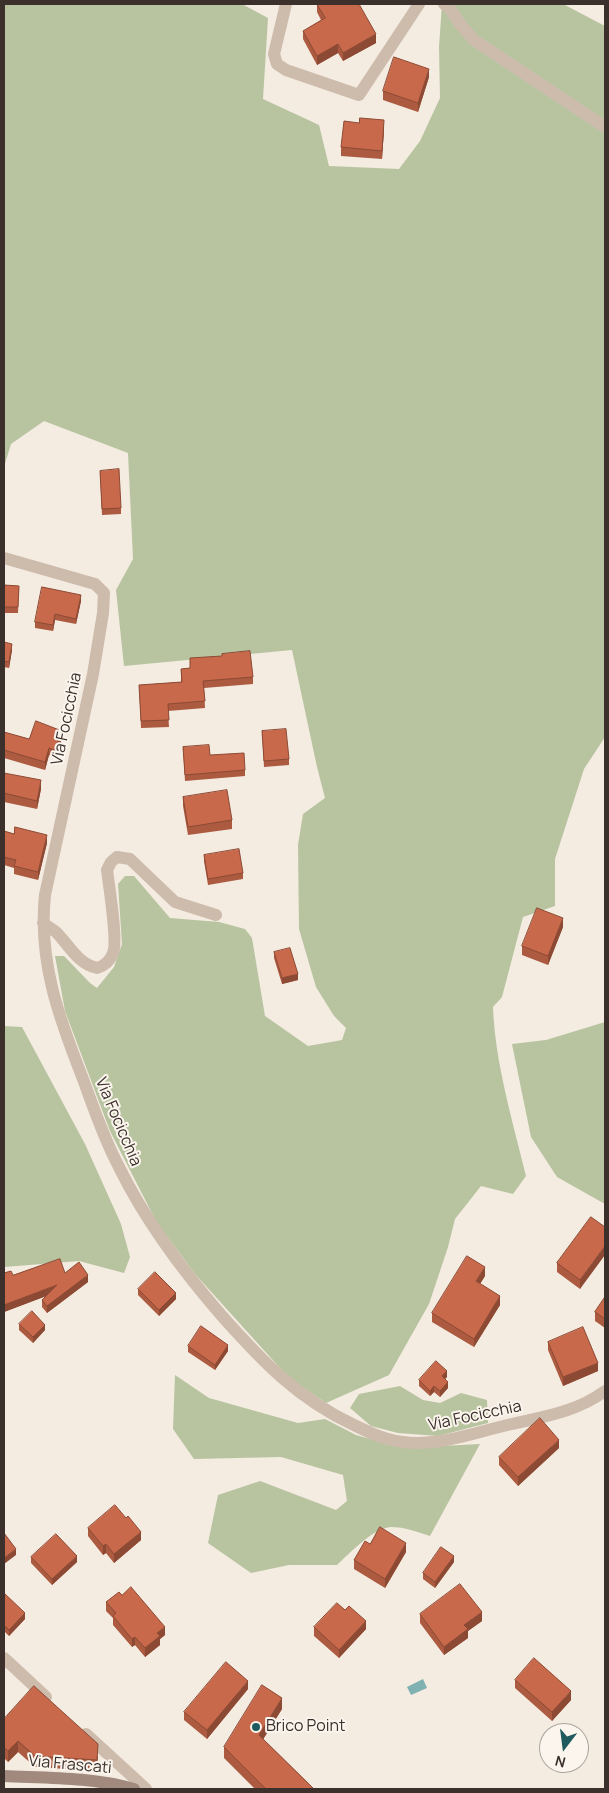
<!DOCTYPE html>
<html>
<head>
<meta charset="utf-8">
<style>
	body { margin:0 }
	#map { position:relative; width:609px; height:1793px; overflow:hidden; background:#f4ebe1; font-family:Manrope,sans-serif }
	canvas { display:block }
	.frame { position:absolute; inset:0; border:5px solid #3b302b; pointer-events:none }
	.north { position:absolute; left:539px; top:1723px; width:50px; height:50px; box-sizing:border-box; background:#fbf5ee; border:1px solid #aea6a0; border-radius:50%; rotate:195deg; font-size:14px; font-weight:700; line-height:20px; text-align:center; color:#3b302b }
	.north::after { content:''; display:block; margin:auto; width:18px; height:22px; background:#1f5a5e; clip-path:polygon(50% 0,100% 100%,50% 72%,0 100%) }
</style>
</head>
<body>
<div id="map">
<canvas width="609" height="1793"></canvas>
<div class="frame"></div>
<div class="north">N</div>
</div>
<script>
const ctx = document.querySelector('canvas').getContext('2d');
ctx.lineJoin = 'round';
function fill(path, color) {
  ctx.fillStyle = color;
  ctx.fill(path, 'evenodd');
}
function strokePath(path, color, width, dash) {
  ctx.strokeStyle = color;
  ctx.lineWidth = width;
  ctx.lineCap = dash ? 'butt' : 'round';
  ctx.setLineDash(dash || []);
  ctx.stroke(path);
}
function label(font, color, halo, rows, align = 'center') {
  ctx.font = font + ' Manrope,sans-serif';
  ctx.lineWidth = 4;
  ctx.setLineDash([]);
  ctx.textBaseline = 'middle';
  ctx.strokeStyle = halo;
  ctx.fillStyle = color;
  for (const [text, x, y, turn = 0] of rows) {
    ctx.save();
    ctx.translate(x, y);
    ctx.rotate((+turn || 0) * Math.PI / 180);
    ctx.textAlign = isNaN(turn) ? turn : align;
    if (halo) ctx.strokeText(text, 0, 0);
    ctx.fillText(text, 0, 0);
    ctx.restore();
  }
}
const green = new Path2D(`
	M 4,4 L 242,4 L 268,18 L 263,99 L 319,125 L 329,166 L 399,169 L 420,141 L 440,98 L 439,47 L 442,4 L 563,4 L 605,26 L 605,737 L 584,769 L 555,859 L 555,906 L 523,917 L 502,997 L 493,1007 C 495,1063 513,1122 526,1176 L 513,1194 L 481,1186 L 455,1219 L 448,1247 L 429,1304 L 389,1375 L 326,1403 L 289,1378 L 195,1274 L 157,1223 L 110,1131 L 65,1011 L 55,956 L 64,956 L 90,983 L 97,988 L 114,967 L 122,944 L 118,884 L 125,876 L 134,876 L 170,918 L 219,922 L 245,929 L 252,938 L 265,1016 L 308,1046 L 342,1040 L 346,1028 L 334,1016 L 316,987 L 299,929 L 298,845 L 303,814 L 325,798 L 317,767 L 292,650 L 124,666 L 116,590 L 133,559 L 128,453 L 44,421 L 11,444 L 4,467 Z
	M 605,1022 L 605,1204 L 557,1177 L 531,1137 L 512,1044 L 546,1040 Z
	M 4,1026 L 22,1027 L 85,1144 L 121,1224 L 130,1257 L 124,1273 L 79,1261 L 4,1267 Z
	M 175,1375 L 209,1398 L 298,1423 L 325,1419 L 356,1435 L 403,1448 L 480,1444 L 430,1536 C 418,1532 404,1527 391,1527 C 373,1528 350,1553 337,1565 L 289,1565 L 251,1573 L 208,1543 L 218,1495 L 260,1481 L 336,1510 L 347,1501 L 343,1475 L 281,1457 L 194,1459 L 173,1429 Z
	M 400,1386 L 423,1400 L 440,1403 L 461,1393 L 487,1400 L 488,1423 L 438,1436 L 398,1433 L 371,1426 L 350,1408 L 359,1394 Z`);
const water = new Path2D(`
	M 423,1679 L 427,1688 L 411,1695 L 407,1687 Z`);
const street = new Path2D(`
	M 286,4 L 274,54 L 277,64 L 286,70 L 359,95 L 419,4
	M 444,4 L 450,9 L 461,25 L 474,40 L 605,127
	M 4,558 L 95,584 L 104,593 L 103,613 L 93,674 L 45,895 C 38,961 59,1018 83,1079 C 94,1109 104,1139 119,1167 C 146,1222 182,1270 222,1316 C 262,1361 298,1399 354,1425 C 365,1430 376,1436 388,1439 C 431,1451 470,1433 512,1424 C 546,1416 576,1412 605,1391
	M 43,923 C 47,926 52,929 56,932 C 69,945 78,964 97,968 C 104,966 110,961 113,953 C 118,942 109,886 107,870 L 111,862 L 117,857 L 130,859 L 175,902 L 216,915
	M 4,1658 L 46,1697
	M 86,1734 L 146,1789`);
const secondary = new Path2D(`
	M 4,1776 C 47,1778 92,1777 134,1789`);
const wall = new Path2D(`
	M 317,4 L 376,43 L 343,61 L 338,53 L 317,65 L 303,39 L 303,31 L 321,20 L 317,12 Z
	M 429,77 L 418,112 L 383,100 L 383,91 Z
	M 384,129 L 382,159 L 341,156 L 341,147 Z
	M 100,471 L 121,508 L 121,514 L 102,515 Z
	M 4,585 L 19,586 L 18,613 L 4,613 Z
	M 81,601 L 76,624 L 55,620 L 53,631 L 35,628 L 35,622 Z
	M 4,642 L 12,650 L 9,668 L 4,667 Z
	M 190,658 L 253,677 L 253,684 L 204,688 L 205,708 L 168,711 L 169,727 L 141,728 L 139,685 L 181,682 L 181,669 L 190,668 Z
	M 262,731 L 289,759 L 289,765 L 264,767 Z
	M 4,732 L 29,739 L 62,739 L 54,758 L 49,755 L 45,770 L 4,758 Z
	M 183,747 L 210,755 L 245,770 L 245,776 L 185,781 Z
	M 4,773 L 41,789 L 37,809 L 4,802 Z
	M 183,797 L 232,820 L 232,829 L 188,835 L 183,806 Z
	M 4,831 L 47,843 L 38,880 L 14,874 L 14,868 L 4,865 Z
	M 204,855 L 243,873 L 243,879 L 208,885 L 204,861 Z
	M 563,927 L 548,965 L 522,955 L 522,946 Z
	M 274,952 L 298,980 L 282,984 L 274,958 Z
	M 591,1217 L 580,1289 L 557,1272 L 557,1263 Z
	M 4,1273 L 13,1275 L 65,1273 L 88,1282 L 47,1313 L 42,1307 L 42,1300 L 46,1296 L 4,1312 Z
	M 485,1276 L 480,1284 L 500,1305 L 474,1347 L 432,1322 L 432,1313 Z
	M 138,1289 L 176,1299 L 159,1316 L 138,1295 Z
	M 605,1297 L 605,1328 L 595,1321 L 595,1312 Z
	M 19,1324 L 45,1330 L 33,1343 L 19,1330 Z
	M 548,1342 L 598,1371 L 563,1386 L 548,1350 Z
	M 188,1346 L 228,1351 L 215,1370 L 188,1352 Z
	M 447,1377 L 445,1379 L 448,1388 L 440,1397 L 434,1392 L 430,1396 L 419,1386 L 419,1380 Z
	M 559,1448 L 518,1486 L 499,1465 L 499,1457 Z
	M 88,1528 L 141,1540 L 114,1563 L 106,1553 L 103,1555 L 88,1536 Z
	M 370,1544 L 406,1552 L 385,1588 L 354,1569 L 354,1560 Z
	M 31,1557 L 77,1562 L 52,1585 L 31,1563 Z
	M 454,1562 L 435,1588 L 423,1579 L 423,1573 Z
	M 4,1593 L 25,1619 L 9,1636 L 4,1631 Z
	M 122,1595 L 165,1635 L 160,1639 L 160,1645 L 145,1657 L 135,1645 L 132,1647 L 113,1625 L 113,1618 L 106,1611 L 106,1602 Z
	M 420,1614 L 482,1621 L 468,1631 L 468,1638 L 444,1655 L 420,1623 Z
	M 314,1627 L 366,1629 L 339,1658 L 314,1636 Z
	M 515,1680 L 571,1700 L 552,1721 L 515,1688 Z
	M 248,1689 L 207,1739 L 184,1720 L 184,1712 Z
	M 282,1709 L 263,1739 L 314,1789 L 255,1789 L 224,1758 L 224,1747 Z
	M 4,1719 L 98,1756 L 97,1771 L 35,1767 L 18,1752 L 8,1762 L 4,1758 Z`);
const shadedWall = new Path2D(`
	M 376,34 L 376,43 L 343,61 L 343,53 Z
	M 338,44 L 338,53 L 317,65 L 317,56 Z
	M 429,69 L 429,77 L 418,112 L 418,103 Z
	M 384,120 L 384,129 L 382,159 L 382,151 Z
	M 81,595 L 81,601 L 76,624 L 76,619 Z
	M 55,614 L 55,620 L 53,631 L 53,625 Z
	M 12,644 L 12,650 L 9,668 L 9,662 Z
	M 62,731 L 62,739 L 54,758 L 54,750 Z
	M 49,748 L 49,755 L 45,770 L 45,762 Z
	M 41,780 L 41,789 L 37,809 L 37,801 Z
	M 47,835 L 47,843 L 38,880 L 38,872 Z
	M 563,918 L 563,927 L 548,965 L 548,956 Z
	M 298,974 L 298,980 L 282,984 L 282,978 Z
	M 605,1246 L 605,1255 L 580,1289 L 580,1280 Z
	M 485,1267 L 485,1276 L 476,1290 L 476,1281 Z
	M 88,1275 L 88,1282 L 47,1313 L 47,1306 Z
	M 57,1285 L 57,1292 L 4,1312 L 4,1305 Z
	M 176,1293 L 176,1299 L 159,1316 L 159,1310 Z
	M 500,1296 L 500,1305 L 474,1347 L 474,1339 Z
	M 45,1325 L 45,1330 L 33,1343 L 33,1337 Z
	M 228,1345 L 228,1351 L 215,1370 L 215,1365 Z
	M 598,1363 L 598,1371 L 563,1386 L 563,1377 Z
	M 447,1371 L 447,1377 L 442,1382 L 442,1376 Z
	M 448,1382 L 448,1388 L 440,1397 L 440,1391 Z
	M 434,1386 L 434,1392 L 430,1396 L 430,1391 Z
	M 559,1440 L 559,1448 L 518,1486 L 518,1477 Z
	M 141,1532 L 141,1540 L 114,1563 L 114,1554 Z
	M 406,1543 L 406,1552 L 385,1588 L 385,1579 Z
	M 106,1544 L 106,1553 L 103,1555 L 103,1546 Z
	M 16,1549 L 16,1555 L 4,1564 L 4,1558 Z
	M 77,1556 L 77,1562 L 52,1585 L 52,1579 Z
	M 454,1556 L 454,1562 L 435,1588 L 435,1582 Z
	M 482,1612 L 482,1621 L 468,1631 L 468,1638 L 444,1655 L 444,1647 L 464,1625 Z
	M 25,1613 L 25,1619 L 9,1636 L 9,1630 Z
	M 366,1621 L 366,1629 L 339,1658 L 339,1650 Z
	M 165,1627 L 165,1635 L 160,1639 L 160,1645 L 145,1657 L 145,1648 L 157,1633 Z
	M 135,1637 L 135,1645 L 132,1647 L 132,1639 Z
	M 248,1681 L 248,1689 L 207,1739 L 207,1730 Z
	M 571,1691 L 571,1700 L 552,1721 L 552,1712 Z
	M 282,1698 L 282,1709 L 259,1746 L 259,1735 Z
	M 18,1741 L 18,1752 L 8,1762 L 8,1751 Z`);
const building = new Path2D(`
	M 317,4 L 359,4 L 376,34 L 343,53 L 338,44 L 317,56 L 303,31 L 325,18 Z
	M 394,57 L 429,69 L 418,103 L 383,91 Z
	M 360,118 L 384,120 L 382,151 L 341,147 L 344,121 L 359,123 Z
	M 119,469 L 121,508 L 102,509 L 100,471 Z
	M 4,585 L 19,586 L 18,607 L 4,607 Z
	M 42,587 L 81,595 L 76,619 L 55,614 L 53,625 L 35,622 Z
	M 4,642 L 12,644 L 9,662 L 4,661 Z
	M 250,651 L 253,677 L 203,681 L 205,701 L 168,704 L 169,720 L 141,721 L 139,685 L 182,682 L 181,669 L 190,668 L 190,658 L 222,656 L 222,654 Z
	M 36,721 L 62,731 L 54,750 L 49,748 L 45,762 L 4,750 L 4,732 L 29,739 Z
	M 286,729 L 289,759 L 264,761 L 262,731 Z
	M 209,745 L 210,755 L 244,753 L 245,770 L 185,775 L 183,747 Z
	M 4,773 L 41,780 L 37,801 L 4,793 Z
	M 227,790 L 232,820 L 188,827 L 183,797 Z
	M 15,827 L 47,835 L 38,872 L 14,866 L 16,860 L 4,857 L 4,831 L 14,834 Z
	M 239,849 L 243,873 L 208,879 L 204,855 Z
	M 537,908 L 563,918 L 548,956 L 522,946 Z
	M 290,948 L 298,974 L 282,978 L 274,952 Z
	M 591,1217 L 605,1227 L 605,1246 L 580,1280 L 557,1263 Z
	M 467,1256 L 485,1267 L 476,1281 L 500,1296 L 474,1339 L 432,1313 Z
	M 60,1259 L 65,1273 L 79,1262 L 88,1275 L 47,1306 L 42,1300 L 57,1285 L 4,1305 L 4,1273 L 11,1271 L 13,1275 Z
	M 155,1272 L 176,1293 L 159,1310 L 138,1289 Z
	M 605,1297 L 605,1319 L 595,1312 Z
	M 32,1311 L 45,1325 L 33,1337 L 19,1324 Z
	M 201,1326 L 228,1345 L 215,1365 L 188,1346 Z
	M 583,1327 L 598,1363 L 563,1377 L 548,1342 Z
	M 436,1361 L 447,1371 L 442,1376 L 448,1382 L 440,1391 L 434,1386 L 430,1391 L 419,1380 Z
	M 540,1418 L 559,1440 L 518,1477 L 499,1457 Z
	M 115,1505 L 126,1518 L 128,1516 L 141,1532 L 114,1554 L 106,1544 L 103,1546 L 88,1528 Z
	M 380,1527 L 406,1543 L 385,1579 L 354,1560 L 365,1541 L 370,1544 Z
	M 4,1533 L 16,1549 L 4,1558 Z
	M 56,1534 L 77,1556 L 52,1579 L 31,1557 Z
	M 441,1547 L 454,1556 L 435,1582 L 423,1573 Z
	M 460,1584 L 482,1612 L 464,1625 L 468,1629 L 444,1647 L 420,1614 Z
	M 131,1587 L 165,1627 L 157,1633 L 160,1636 L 145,1648 L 135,1637 L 132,1639 L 113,1616 L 116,1613 L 106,1602 L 119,1592 L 122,1595 Z
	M 4,1593 L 25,1613 L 9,1630 L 4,1625 Z
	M 337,1603 L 345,1610 L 349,1606 L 366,1621 L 339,1650 L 314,1627 Z
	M 534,1658 L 571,1691 L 552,1712 L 515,1680 Z
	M 226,1662 L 248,1681 L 207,1730 L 184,1712 Z
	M 262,1685 L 282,1698 L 259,1735 L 314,1789 L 266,1789 L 224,1747 Z
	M 34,1686 L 98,1744 L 97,1760 L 35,1756 L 18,1741 L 8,1751 L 4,1747 L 4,1719 Z`);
const markers = [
	[256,1727,5,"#1f5a5e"]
];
const streetNames = [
	["Via Focicchia",67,719,-78],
	["Via Focicchia",118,1122,67],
	["Via Focicchia",475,1416,-12],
	["Via Frascati",70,1765,5]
];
const poiNames = [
	["Brico Point",266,1727]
];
fill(green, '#b8c4a0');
fill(water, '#7fb0b2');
strokePath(street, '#cdbbac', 12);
strokePath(secondary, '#a18a7d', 12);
fill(wall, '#ac5a40');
fill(shadedWall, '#8c4a34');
fill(building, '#c8694b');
strokePath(building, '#8c4a34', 1);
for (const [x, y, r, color] of markers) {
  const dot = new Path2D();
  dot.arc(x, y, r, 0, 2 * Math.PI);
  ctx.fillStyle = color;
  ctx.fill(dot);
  strokePath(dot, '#fbf5ee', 2);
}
label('16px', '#3b302b', '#fbf5ee', streetNames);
label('16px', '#3b302b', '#fbf5ee', poiNames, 'left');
</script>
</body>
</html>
